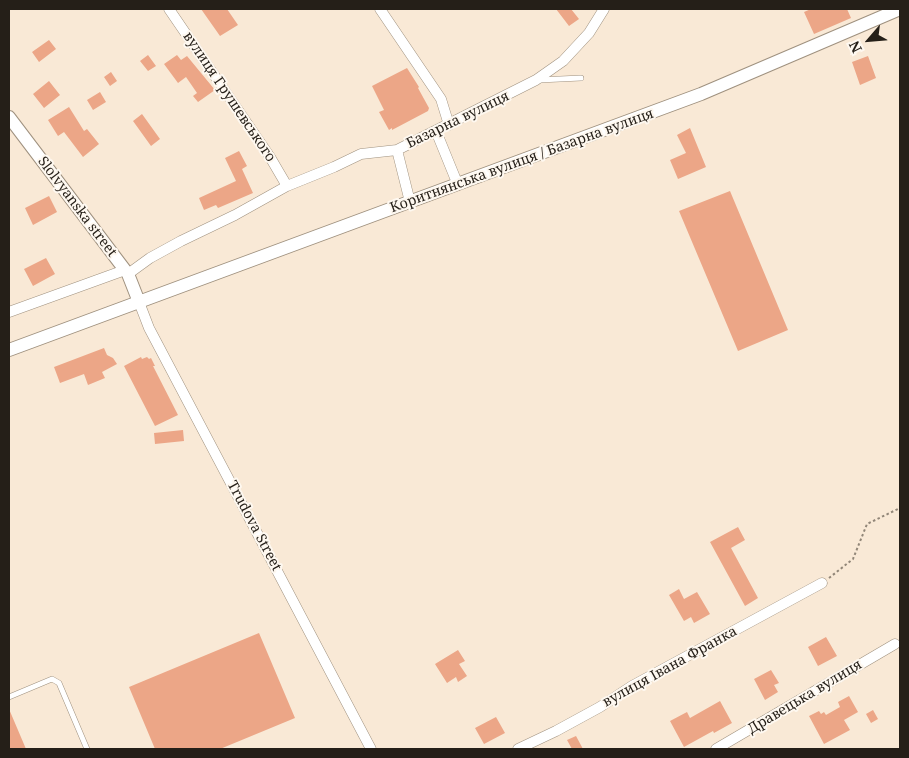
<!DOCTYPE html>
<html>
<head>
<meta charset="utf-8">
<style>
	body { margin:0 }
	#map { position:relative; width:909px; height:758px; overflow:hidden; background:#f9e9d6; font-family:"Noto Serif",serif }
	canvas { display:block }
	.frame { position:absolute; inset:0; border:10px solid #251f18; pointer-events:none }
	.north { position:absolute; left:844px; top:15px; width:50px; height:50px; -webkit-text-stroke:4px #fef8f0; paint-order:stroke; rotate:243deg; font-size:14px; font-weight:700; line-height:20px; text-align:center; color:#251f18 }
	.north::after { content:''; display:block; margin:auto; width:18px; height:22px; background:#251f18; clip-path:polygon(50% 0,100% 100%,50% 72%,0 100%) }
</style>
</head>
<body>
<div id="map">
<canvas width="909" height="758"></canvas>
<div class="frame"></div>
<div class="north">N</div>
</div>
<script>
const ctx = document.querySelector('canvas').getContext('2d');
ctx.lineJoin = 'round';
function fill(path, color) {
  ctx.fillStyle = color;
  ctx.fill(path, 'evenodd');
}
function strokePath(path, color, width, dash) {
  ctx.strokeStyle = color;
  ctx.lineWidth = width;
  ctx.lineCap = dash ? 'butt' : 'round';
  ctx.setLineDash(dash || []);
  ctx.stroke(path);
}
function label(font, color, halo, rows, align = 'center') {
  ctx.font = font + ' "Noto Serif",serif';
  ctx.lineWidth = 4;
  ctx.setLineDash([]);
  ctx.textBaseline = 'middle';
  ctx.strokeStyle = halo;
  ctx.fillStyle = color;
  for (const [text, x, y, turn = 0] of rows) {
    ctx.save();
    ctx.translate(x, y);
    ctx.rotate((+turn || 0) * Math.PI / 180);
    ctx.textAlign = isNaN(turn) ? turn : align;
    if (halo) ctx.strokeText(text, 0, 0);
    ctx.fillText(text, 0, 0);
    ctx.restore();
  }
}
const building = new Path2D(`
	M 201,9 L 227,9 L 238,25 L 220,36 Z
	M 556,9 L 571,9 L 579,19 L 569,26 Z
	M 811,9 L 847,9 L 851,18 L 814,34 L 804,12 Z
	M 49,40 L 56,49 L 39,62 L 32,52 Z
	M 148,55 L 156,66 L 148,71 L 140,61 Z
	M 177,55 L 181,60 L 187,56 L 215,90 L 198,102 L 193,96 L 197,93 L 186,77 L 178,83 L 164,64 Z
	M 868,56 L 876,78 L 860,85 L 852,62 Z
	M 407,68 L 419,87 L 418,88 L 429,108 L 428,111 L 392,130 L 392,128 L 389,130 L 379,112 L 384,110 L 372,86 Z
	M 111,72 L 117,81 L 110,86 L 104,77 Z
	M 49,81 L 60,95 L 44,108 L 33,94 Z
	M 100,92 L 106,102 L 93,110 L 87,100 Z
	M 69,107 L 84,131 L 87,129 L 99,144 L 83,157 L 64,132 L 58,136 L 48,120 Z
	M 142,114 L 160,139 L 151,146 L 133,121 Z
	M 690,128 L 706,167 L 678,179 L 670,160 L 686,153 L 677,135 Z
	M 239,151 L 247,166 L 242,169 L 253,193 L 218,208 L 216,205 L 204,210 L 199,198 L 236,181 L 225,158 Z
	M 730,191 L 788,330 L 738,351 L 679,211 Z
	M 49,196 L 57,212 L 33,225 L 25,208 Z
	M 46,258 L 55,274 L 33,286 L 24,269 Z
	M 104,348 L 107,355 L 113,358 L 117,364 L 102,372 L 105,378 L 88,385 L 84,374 L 60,383 L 54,367 Z
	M 141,357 L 142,359 L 147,357 L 149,359 L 151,358 L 155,366 L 153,366 L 178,415 L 155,426 L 124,366 Z
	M 183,430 L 184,441 L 155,444 L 154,433 Z
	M 738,527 L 745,540 L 731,548 L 758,598 L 745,606 L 710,542 Z
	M 679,589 L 684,599 L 697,592 L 710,614 L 694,623 L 691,617 L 684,621 L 669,595 Z
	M 259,633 L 295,718 L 220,749 L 155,749 L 129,687 Z
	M 826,637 L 837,656 L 818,666 L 808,647 Z
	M 458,650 L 465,661 L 459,664 L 467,676 L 458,682 L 456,677 L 447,683 L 435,664 Z
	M 771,670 L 779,683 L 774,685 L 778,692 L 765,700 L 754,679 Z
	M 849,696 L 858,712 L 844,720 L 850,730 L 824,744 L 809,716 L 819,711 L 821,714 L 824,712 L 826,715 L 840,707 L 838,702 Z
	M 720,701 L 732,723 L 714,733 L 713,731 L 684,747 L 670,721 L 687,712 L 690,718 Z
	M 9,709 L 26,749 L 9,749 Z
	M 873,710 L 878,719 L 871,723 L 866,714 Z
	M 496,717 L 505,733 L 484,744 L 475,728 Z
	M 576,736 L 583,749 L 572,749 L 567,740 Z`);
const path = new Path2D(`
	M 829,578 L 853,559 L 867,524 L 900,508`);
const service = new Path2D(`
	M 539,80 L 581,78
	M 9,697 L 52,679 L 59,683 L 87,749`);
const minor = new Path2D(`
	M 169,9 L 270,157 L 287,186
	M 380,9 L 441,99 L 449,125
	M 436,131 L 458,185
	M 397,150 L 410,202
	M 128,274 L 150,258 L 181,241 L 235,215 L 287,186 L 334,167 L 361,154 L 397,150 L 536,80 L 563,61 L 589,33 L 604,9
	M 139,302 L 149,328 L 371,749
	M 9,312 L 125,270
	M 518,749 L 556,731 L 600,707 L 632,686 L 822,583
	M 716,749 L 895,644`);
const tertiary = new Path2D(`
	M 9,117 L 128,274 L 139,302
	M 9,350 L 701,94 L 900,9`);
const streetNames = [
	["вулиця Грушевського",229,97,56],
	["Базарна вулиця",458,120,-26],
	["Коритнянська вулиця / Базарна вулиця",522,161,-20],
	["Slolvyanska street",77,207,53],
	["Trudova Street",254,526,62],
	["вулиця Івана Франка",670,667,-29],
	["Дравецька вулиця",805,697,-31]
];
fill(building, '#eca687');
strokePath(service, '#9f917f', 6);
strokePath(minor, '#9f917f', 11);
strokePath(tertiary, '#9f917f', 14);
strokePath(path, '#918678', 2, [2.5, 2.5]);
strokePath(service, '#fff', 5);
strokePath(minor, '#fff', 10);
strokePath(tertiary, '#fff', 12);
label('14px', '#251f18', '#fef8f0', streetNames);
</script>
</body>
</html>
